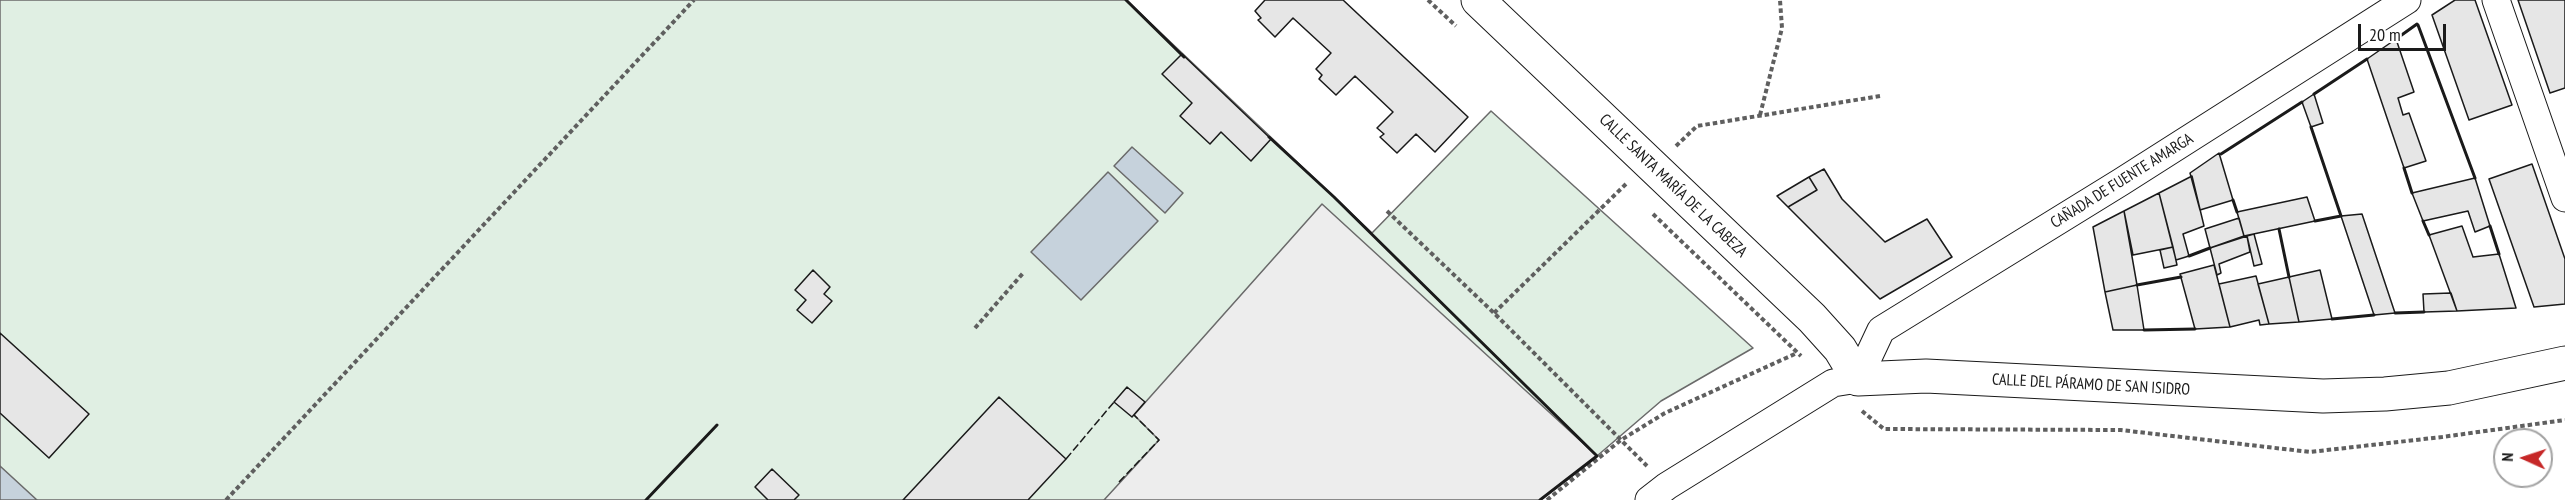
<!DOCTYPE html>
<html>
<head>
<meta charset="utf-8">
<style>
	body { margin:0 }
	#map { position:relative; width:2565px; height:500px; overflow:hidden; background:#fff; font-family:"PT Sans Narrow",sans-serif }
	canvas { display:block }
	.north { position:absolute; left:2493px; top:428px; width:60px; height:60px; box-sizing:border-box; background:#fff; border:2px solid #a3a3a3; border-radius:50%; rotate:273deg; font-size:16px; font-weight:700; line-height:24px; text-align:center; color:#1a1a1a }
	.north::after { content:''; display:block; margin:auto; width:21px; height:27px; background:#c62828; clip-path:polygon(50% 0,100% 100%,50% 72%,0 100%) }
	.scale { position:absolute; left:2358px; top:24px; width:88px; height:27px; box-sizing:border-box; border:3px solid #1a1a1a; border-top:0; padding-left:8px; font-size:18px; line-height:21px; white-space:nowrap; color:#1a1a1a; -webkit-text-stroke:4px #fff; paint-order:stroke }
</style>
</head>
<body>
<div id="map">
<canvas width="2565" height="500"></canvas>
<div class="north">N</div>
<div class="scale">20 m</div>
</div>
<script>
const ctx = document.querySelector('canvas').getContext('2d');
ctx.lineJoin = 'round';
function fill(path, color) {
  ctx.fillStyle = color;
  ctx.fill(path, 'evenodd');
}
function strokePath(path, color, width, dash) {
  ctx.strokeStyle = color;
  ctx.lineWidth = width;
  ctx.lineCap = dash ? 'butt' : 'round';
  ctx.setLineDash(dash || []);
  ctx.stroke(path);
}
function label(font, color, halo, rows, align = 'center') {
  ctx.font = font + ' "PT Sans Narrow",sans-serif';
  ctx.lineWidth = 4.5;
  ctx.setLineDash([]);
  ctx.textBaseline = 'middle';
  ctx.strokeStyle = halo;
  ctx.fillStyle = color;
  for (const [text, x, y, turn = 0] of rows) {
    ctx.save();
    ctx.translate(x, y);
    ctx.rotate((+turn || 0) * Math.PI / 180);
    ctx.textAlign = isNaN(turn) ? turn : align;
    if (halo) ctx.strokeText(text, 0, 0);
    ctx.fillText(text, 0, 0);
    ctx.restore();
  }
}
const green = new Path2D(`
	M 0,0 L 1126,0 L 1372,233 L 1491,111 L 1753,348 L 1661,401 L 1597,456 L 1540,500 L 0,500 Z`);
const parking = new Path2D(`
	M 1322,204 L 1597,456 L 1540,500 L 1104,500 L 1159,440 L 1134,415 Z`);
const water = new Path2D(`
	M 1132,147 L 1183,193 L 1165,213 L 1114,166 Z
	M 1108,172 L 1158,221 L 1081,300 L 1031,252 Z
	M 0,466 L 37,500 L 0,500 Z`);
const building = new Path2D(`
	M 1265,0 L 1343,0 L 1468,117 L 1435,152 L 1416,134 L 1397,153 L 1380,137 L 1384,134 L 1377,128 L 1393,112 L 1355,76 L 1336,95 L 1319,79 L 1322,75 L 1316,69 L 1331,53 L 1293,18 L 1275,37 L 1258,20 L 1261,18 L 1255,11 Z
	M 2455,0 L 2475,0 L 2512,105 L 2469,120 L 2432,15 Z
	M 2518,0 L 2565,0 L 2565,88 L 2550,93 Z
	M 2396,39 L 2414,92 L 2398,98 L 2403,115 L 2409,113 L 2426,161 L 2404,168 L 2367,59 Z
	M 1182,54 L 1271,139 L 1251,161 L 1221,132 L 1210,144 L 1180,116 L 1192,103 L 1162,74 Z
	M 2314,94 L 2323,123 L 2311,127 L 2302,102 Z
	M 2219,153 L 2233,200 L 2200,210 L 2190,173 Z
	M 2532,164 L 2565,259 L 2565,304 L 2534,307 L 2489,179 Z
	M 1824,169 L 1842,199 L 1885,242 L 1927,219 L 1952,257 L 1880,299 L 1788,207 L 1817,190 L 1809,177 Z
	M 2192,176 L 2204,226 L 2183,234 L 2189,256 L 2176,260 L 2159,193 Z
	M 1809,177 L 1817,190 L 1788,207 L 1777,196 Z
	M 2475,178 L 2490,226 L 2475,232 L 2468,211 L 2423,221 L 2412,193 Z
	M 2159,193 L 2173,247 L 2133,255 L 2124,211 Z
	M 2307,197 L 2315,221 L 2244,236 L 2237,212 Z
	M 2124,211 L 2137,285 L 2105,292 L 2093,227 Z
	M 2362,214 L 2395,313 L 2374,315 L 2341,216 Z
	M 2239,218 L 2244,236 L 2210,248 L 2205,229 Z
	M 2462,226 L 2473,257 L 2499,254 L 2516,308 L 2457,311 L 2429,235 Z
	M 2254,234 L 2262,264 L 2254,266 L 2247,236 Z
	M 2247,236 L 2250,252 L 2219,264 L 2221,273 L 2217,275 L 2210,248 Z
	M 2173,247 L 2177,265 L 2164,268 L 2160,250 Z
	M 2214,265 L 2230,327 L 2195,329 L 2180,274 Z
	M 813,270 L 830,287 L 824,294 L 832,301 L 812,323 L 797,310 L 806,300 L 795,290 Z
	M 2320,270 L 2332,319 L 2299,322 L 2289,277 Z
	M 2256,276 L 2269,324 L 2260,325 L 2259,320 L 2230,327 L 2219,284 Z
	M 2289,277 L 2299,322 L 2269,324 L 2258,284 Z
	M 2137,285 L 2144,330 L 2113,330 L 2105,292 Z
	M 2451,293 L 2457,311 L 2424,312 L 2423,294 Z
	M 0,333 L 89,414 L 49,458 L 0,413 Z
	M 1127,387 L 1145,402 L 1132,417 L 1114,402 Z
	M 999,397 L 1066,459 L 1028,500 L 903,500 Z
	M 772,469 L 799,495 L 794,500 L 768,500 L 755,487 Z`);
const path = new Path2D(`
	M 1428,0 L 1456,26
	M 1760,115 L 1782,28 L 1780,0
	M 1676,146 L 1697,126 L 1880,96
	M 1387,211 L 1494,313 L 1647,466
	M 1653,214 L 1801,356
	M 1494,313 L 1626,184
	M 975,328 L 1024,272
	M 1862,411 L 1884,429 L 2121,430 L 2310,452 L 2442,437 L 2565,420
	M 226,500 L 694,0
	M 1547,500 L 1621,440 L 1665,413 L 1797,353`);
const minor = new Path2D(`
	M 2496,0 L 2565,198
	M 1649,500 L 1667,486 L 1833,383 L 1858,379 L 1881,330 L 2121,182 L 2407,0`);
const tertiary = new Path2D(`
	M 1478,0 L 1812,318 L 1840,349 L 1858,379 L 1926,376 L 2323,396 L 2385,394 L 2449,388 L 2565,363`);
const fence = new Path2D(`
	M 1066,459 L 1114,402
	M 1119,482 L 1159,440 L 1134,415`);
const wall = new Path2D(`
	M 1126,0 L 1184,57
	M 2396,39 L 2417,24 L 2418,25 L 2475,178
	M 2314,94 L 2367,59
	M 2311,127 L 2341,216 L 2315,221
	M 1269,137 L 1334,197 L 1597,456 L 1540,500
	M 2221,154 L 2302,102
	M 2404,168 L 2412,193
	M 2233,200 L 2237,212
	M 2423,221 L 2429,235
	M 2490,226 L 2499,254
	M 2279,229 L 2289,277
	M 2189,256 L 2210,248
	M 2137,285 L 2181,277
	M 2395,313 L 2424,312
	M 2332,319 L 2374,315
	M 2144,330 L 2195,329
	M 646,500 L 717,425`);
const streetNames = [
	["CAÑADA DE FUENTE AMARGA",2122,181,-32],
	["CALLE SANTA MARÍA DE LA CABEZA",1673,186,44],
	["CALLE DEL PÁRAMO DE SAN ISIDRO",2091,385,3]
];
fill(green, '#e0efe3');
strokePath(green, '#6a6a6a', 1.5);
fill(parking, '#ededed');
strokePath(parking, '#6a6a6a', 1.5);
fill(water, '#c6d2dc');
strokePath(water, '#6a6a6a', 1.5);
fill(building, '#e6e6e6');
strokePath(building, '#1a1a1a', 1.5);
strokePath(minor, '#1a1a1a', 29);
strokePath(tertiary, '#1a1a1a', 35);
strokePath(path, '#5f5f5f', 4, [4.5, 3]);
strokePath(minor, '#fff', 27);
strokePath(tertiary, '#fff', 33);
strokePath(fence, '#1a1a1a', 1.5, [8, 3]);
strokePath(wall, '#1a1a1a', 3);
label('16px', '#1a1a1a', '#fff', streetNames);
</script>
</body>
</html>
